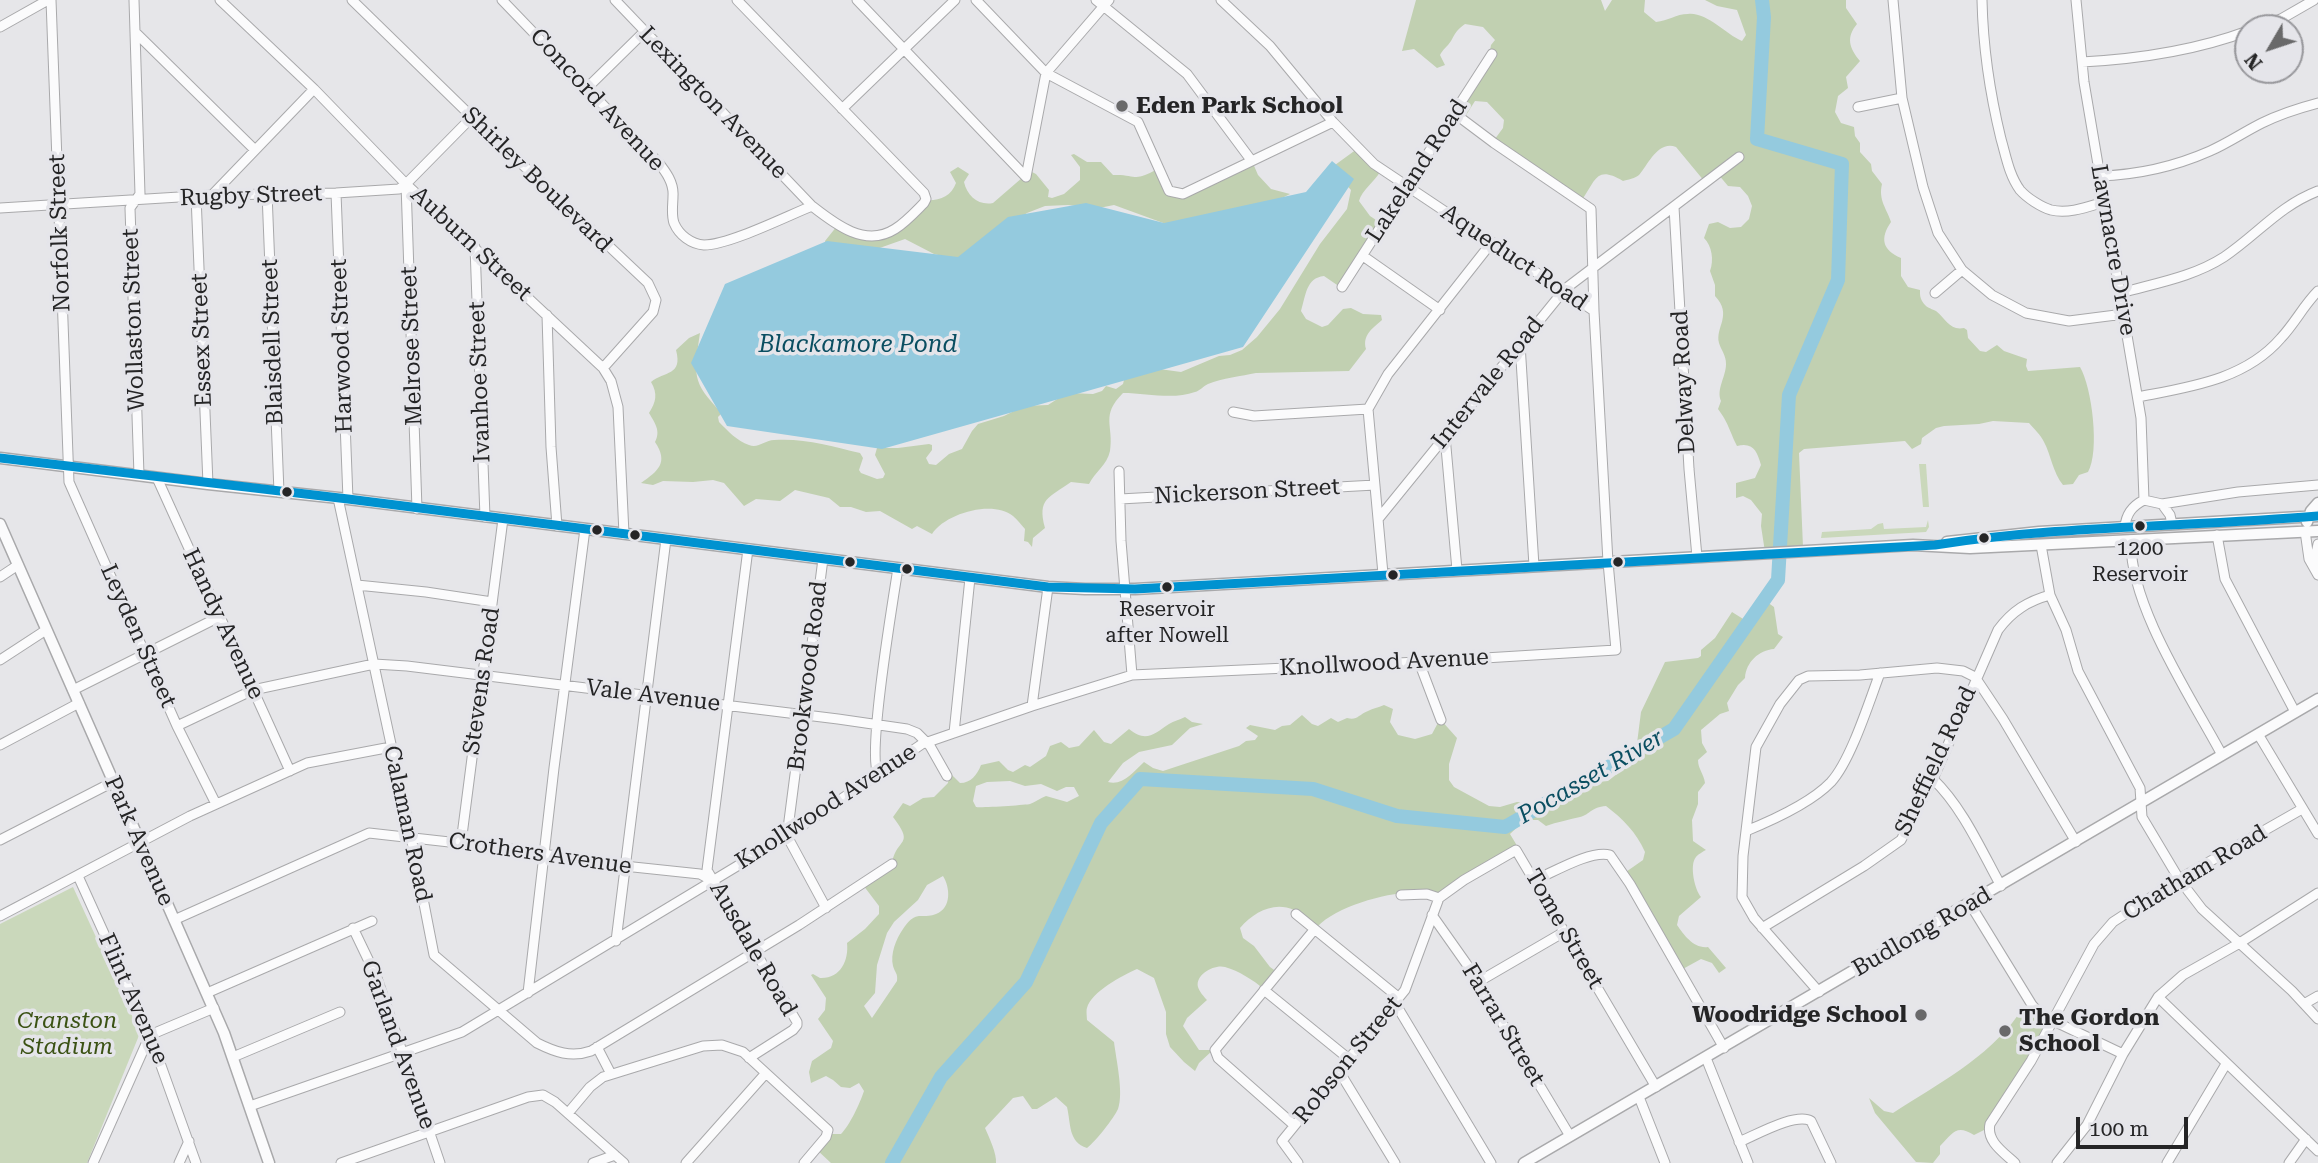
<!DOCTYPE html>
<html>
<head>
<meta charset="utf-8">
<style>
	body { margin:0 }
	#map { position:relative; width:2318px; height:1163px; overflow:hidden; background:#e6e6e9; font-family:"Roboto Serif",serif }
	canvas { display:block }
	.north { position:absolute; left:2234px; top:14px; width:70px; height:70px; box-sizing:border-box; background:#e5e5ea; border:2px solid #98989c; border-radius:50%; rotate:231deg; font-size:19px; font-weight:700; line-height:28px; text-align:center; color:#252526 }
	.north::after { content:''; display:block; margin:auto; width:24px; height:32px; background:#69696a; clip-path:polygon(50% 0,100% 100%,50% 72%,0 100%) }
	.scale { position:absolute; left:2076px; top:1117px; width:112px; height:32px; box-sizing:border-box; border:4px solid #252526; border-top:0; padding-left:9px; font-size:21px; line-height:24px; white-space:nowrap; color:#252526; -webkit-text-stroke:5px #e5e5ea; paint-order:stroke }
</style>
</head>
<body>
<div id="map">
<canvas width="2318" height="1163"></canvas>
<div class="north">N</div>
<div class="scale">100 m</div>
</div>
<script>
const ctx = document.querySelector('canvas').getContext('2d');
ctx.lineJoin = 'round';
function fill(path, color) {
  ctx.fillStyle = color;
  ctx.fill(path, 'evenodd');
}
function strokePath(path, color, width, dash) {
  ctx.strokeStyle = color;
  ctx.lineWidth = width;
  ctx.lineCap = dash ? 'butt' : 'round';
  ctx.setLineDash(dash || []);
  ctx.stroke(path);
}
function label(font, color, halo, rows, align = 'center') {
  ctx.font = font + ' "Roboto Serif",serif';
  ctx.lineWidth = 7;
  ctx.setLineDash([]);
  ctx.textBaseline = 'middle';
  ctx.strokeStyle = halo;
  ctx.fillStyle = color;
  for (const [text, x, y, turn = 0] of rows) {
    ctx.save();
    ctx.translate(x, y);
    ctx.rotate((+turn || 0) * Math.PI / 180);
    ctx.textAlign = isNaN(turn) ? turn : align;
    if (halo) ctx.strokeText(text, 0, 0);
    ctx.fillText(text, 0, 0);
    ctx.restore();
  }
}
const green = new Path2D(`
	M 1919,464 L 1926,464 L 1929,507 L 1923,507 Z
	M 1928,520 L 1929,527 L 1926,532 L 1821,538 L 1822,532 L 1871,529 L 1878,524 L 1883,523 L 1884,529 L 1926,527 Z
	M 73,887 L 140,1033 L 87,1163 L 0,1163 L 0,924 Z`);
const forest = new Path2D(`
	M 1416,0 L 1601,0 L 1605,11 L 1612,0 L 1645,0 L 1644,12 L 1656,22 C 1668,21 1676,14 1688,14 C 1707,12 1725,34 1742,41 L 1746,35 L 1737,10 L 1717,6 L 1705,0 L 1846,0 L 1846,8 L 1857,24 C 1846,37 1849,48 1860,61 L 1846,77 L 1848,88 L 1838,96 L 1835,112 L 1841,123 L 1854,127 L 1855,136 L 1860,143 L 1860,152 L 1871,164 L 1872,171 L 1882,184 C 1878,200 1887,209 1891,222 C 1880,238 1882,250 1901,258 L 1901,276 L 1908,287 L 1920,290 C 1920,295 1920,297 1922,301 C 1926,308 1930,308 1936,311 C 1946,319 1950,331 1964,328 L 1967,330 L 1968,338 L 1980,351 L 1986,352 L 1997,345 L 2004,351 L 2027,359 L 2026,366 L 2028,371 L 2080,367 C 2092,387 2100,452 2088,472 L 2079,475 L 2073,484 L 2063,485 C 2053,473 2051,455 2044,442 C 2041,435 2034,429 2029,423 L 1993,421 L 1979,424 L 1944,426 L 1936,428 L 1922,438 L 1921,444 L 1912,449 L 1905,441 L 1804,449 L 1799,453 L 1803,547 L 1765,552 L 1761,526 L 1762,514 L 1751,500 L 1743,496 L 1736,498 L 1736,483 L 1755,478 L 1761,465 C 1757,451 1753,442 1737,446 C 1729,430 1729,424 1718,409 L 1721,401 C 1716,389 1726,377 1726,364 C 1726,355 1721,350 1719,343 C 1715,327 1733,315 1715,296 L 1715,285 L 1710,271 C 1714,260 1712,246 1704,238 L 1709,224 L 1718,222 L 1730,228 L 1741,227 L 1749,219 L 1752,206 L 1748,196 L 1740,187 L 1728,186 L 1718,174 L 1705,182 L 1676,147 C 1658,140 1648,165 1639,175 C 1636,178 1627,180 1623,181 C 1596,165 1596,180 1582,200 L 1492,143 L 1503,128 L 1504,120 L 1487,102 L 1475,101 L 1463,120 L 1455,114 L 1489,57 L 1491,45 L 1495,40 L 1483,27 L 1465,24 C 1456,31 1456,32 1451,41 C 1447,47 1443,49 1440,55 L 1445,65 L 1437,68 L 1414,49 L 1402,51 Z
	M 1357,149 L 1380,172 C 1374,182 1362,190 1359,201 L 1370,216 L 1382,224 L 1340,287 L 1324,276 C 1306,278 1306,295 1301,311 L 1306,319 L 1322,327 L 1328,325 L 1343,309 L 1351,308 L 1363,314 L 1381,315 L 1382,320 C 1373,328 1362,335 1366,349 L 1349,371 L 1256,373 C 1242,376 1222,378 1208,384 C 1203,386 1200,391 1195,392 C 1173,400 1146,393 1123,393 C 1100,416 1114,425 1110,451 C 1107,465 1095,472 1089,484 L 1071,482 C 1049,498 1037,498 1045,528 L 1033,538 L 1032,547 L 1028,542 L 1024,541 L 1025,529 C 1021,525 1018,520 1013,516 C 993,500 946,513 932,534 L 917,526 L 912,529 L 880,511 L 866,512 L 851,507 L 840,507 L 829,498 L 795,490 L 780,501 L 756,499 L 744,506 L 724,483 L 713,480 L 693,482 L 663,481 L 653,485 L 641,483 C 658,471 669,463 655,442 C 661,431 655,423 649,413 C 656,402 658,394 651,382 C 664,371 683,376 676,350 L 689,338 L 700,333 C 694,374 691,382 722,413 L 718,417 L 719,422 C 728,431 737,441 749,445 C 758,449 765,440 774,440 C 805,438 830,446 860,453 L 863,458 L 859,470 L 861,473 L 877,479 L 883,478 L 885,474 L 875,455 L 877,448 L 898,448 L 929,444 L 932,445 L 932,450 L 926,458 L 929,464 L 936,465 L 949,454 L 962,449 L 972,431 L 978,424 L 1004,416 L 1024,406 L 1048,405 L 1062,396 L 1070,393 L 1093,394 L 1102,391 L 1106,386 L 1116,389 L 1123,384 L 1125,376 L 1152,368 L 1181,372 L 1219,356 L 1230,355 L 1242,350 L 1257,337 L 1280,309 L 1320,244 L 1347,209 L 1351,190 L 1338,176 L 1335,165 Z
	M 1074,154 L 1087,162 L 1101,162 L 1113,175 C 1137,174 1133,183 1157,169 L 1166,186 L 1184,194 L 1252,161 L 1258,175 L 1271,189 L 1290,194 L 1276,201 L 1166,224 L 1114,205 L 1099,208 L 1068,205 L 1045,206 L 1027,213 L 968,253 L 955,259 L 934,254 L 905,239 L 874,250 L 826,249 L 825,241 L 837,226 L 873,234 L 907,219 L 925,200 C 939,201 951,197 956,183 L 950,172 L 958,167 L 969,174 L 964,182 C 967,196 979,206 993,203 L 1030,171 L 1036,174 L 1049,190 L 1048,197 L 1052,198 L 1064,194 L 1080,180 L 1080,167 L 1071,155 Z
	M 1767,602 L 1774,607 L 1778,634 L 1783,637 L 1774,649 C 1759,650 1746,662 1745,678 L 1738,685 L 1727,703 L 1729,711 L 1720,714 L 1701,730 L 1702,743 L 1707,752 L 1698,760 C 1698,769 1704,774 1705,783 L 1698,792 L 1698,804 L 1692,820 L 1693,841 L 1706,850 C 1705,850 1696,856 1696,857 C 1689,865 1695,890 1701,897 L 1679,916 L 1677,925 C 1684,935 1694,949 1708,947 L 1726,968 L 1719,973 L 1712,963 L 1701,959 L 1681,970 L 1623,874 L 1643,860 L 1645,852 C 1636,832 1623,819 1606,806 C 1591,807 1591,814 1580,817 C 1568,820 1557,822 1546,826 L 1538,820 L 1525,820 L 1510,834 L 1516,844 L 1515,851 C 1502,859 1450,893 1439,894 C 1430,895 1421,891 1412,892 C 1383,894 1337,906 1317,927 C 1309,923 1302,913 1294,910 C 1274,901 1254,912 1240,928 L 1243,938 L 1254,946 L 1270,967 L 1277,972 L 1264,989 C 1253,980 1239,971 1225,967 C 1215,964 1195,974 1198,987 C 1199,991 1204,997 1207,1000 L 1187,1018 L 1183,1026 L 1199,1050 L 1213,1050 L 1199,1063 L 1195,1071 L 1184,1062 L 1170,1047 L 1166,1034 L 1166,1012 L 1154,978 L 1137,969 C 1123,975 1091,992 1087,1008 C 1086,1010 1087,1018 1087,1020 L 1114,1042 C 1116,1059 1124,1093 1118,1109 C 1114,1118 1096,1141 1087,1148 C 1068,1142 1071,1124 1067,1107 L 1056,1097 L 1037,1109 L 1032,1109 L 1023,1096 L 1013,1098 L 985,1128 C 989,1137 997,1154 996,1163 L 831,1163 L 816,1149 L 827,1134 L 841,1134 C 850,1125 860,1103 864,1091 L 859,1083 L 850,1088 L 841,1087 L 833,1080 L 826,1076 L 811,1083 L 809,1072 L 812,1061 L 831,1048 L 833,1041 L 818,1019 L 825,1010 L 826,998 L 811,975 L 813,974 L 820,978 C 840,979 849,961 847,943 L 865,929 L 879,914 L 879,906 L 863,885 L 892,864 C 896,837 916,847 893,817 L 903,803 L 910,806 L 923,798 L 934,797 L 948,783 L 949,772 L 960,783 C 971,783 977,775 981,765 L 999,761 L 1008,770 L 1013,772 L 1025,765 L 1030,767 L 1046,756 L 1050,746 L 1061,742 L 1069,748 L 1079,746 L 1094,730 L 1104,742 L 1111,744 L 1129,729 C 1146,743 1154,734 1169,724 C 1174,721 1179,720 1185,717 L 1192,722 L 1203,724 L 1190,728 L 1172,745 L 1139,752 L 1123,763 L 1108,782 C 1123,786 1133,772 1144,762 L 1153,768 L 1163,771 L 1239,746 L 1246,741 L 1255,740 L 1258,736 L 1246,728 L 1250,725 L 1275,730 L 1282,726 L 1290,725 L 1302,715 L 1312,724 L 1318,726 L 1331,718 L 1338,722 L 1347,718 C 1357,721 1358,715 1368,711 C 1373,708 1378,708 1384,705 L 1393,709 L 1390,722 L 1398,735 L 1415,739 L 1432,734 L 1440,719 L 1457,738 L 1449,764 L 1449,780 L 1454,787 L 1489,806 L 1500,807 L 1517,802 L 1538,804 L 1555,793 L 1569,791 L 1589,783 L 1608,781 L 1631,763 L 1636,751 L 1641,712 L 1665,662 L 1698,658 L 1701,656 L 1701,650 L 1715,638 L 1732,612 L 1748,622 ZM 1010,781 L 1025,786 L 1041,784 L 1057,791 L 1066,787 L 1074,787 L 1079,796 L 1067,802 L 1046,796 C 1041,798 1035,802 1030,804 C 1026,805 980,808 976,807 L 973,801 L 976,786 L 987,782 ZM 943,876 C 950,887 952,908 936,914 C 920,920 917,909 903,929 C 896,939 890,954 893,966 C 895,973 898,973 897,981 L 872,1018 L 864,1006 L 875,993 L 877,965 L 887,933 L 894,922 L 918,900 L 927,885 Z
	M 2035,1005 L 2041,1012 L 2053,1017 L 1988,1128 L 1974,1135 C 1956,1124 1953,1133 1940,1146 L 1940,1154 L 1933,1163 L 1916,1162 L 1875,1113 L 1869,1098 L 1884,1111 L 1893,1113 C 1936,1085 1988,1058 2018,1015 L 2023,1015 Z`);
const water = new Path2D(`
	M 1332,161 L 1354,179 L 1243,347 L 882,449 L 727,426 L 691,363 L 725,284 L 827,241 L 958,257 L 1008,217 L 1086,203 L 1164,223 L 1306,192 Z`);
const river = new Path2D(`
	M 892,1163 L 941,1077 L 1026,982 L 1101,823 L 1140,779 L 1313,789 L 1397,816 L 1505,827 L 1674,729 L 1778,580 L 1789,395 L 1838,280 L 1842,164 L 1757,139 L 1764,17 L 1762,0`);
const minor = new Path2D(`
	M 51,0 L 69,482 L 177,726 L 216,804
	M 134,0 L 140,194 L 130,208 L 139,475
	M 220,0 L 314,89 L 406,184 L 603,368 L 611,381 L 618,407 L 624,534
	M 352,0 L 472,117 L 648,283 L 656,300 L 653,312 L 603,368
	M 502,0 L 658,162 C 666,172 674,183 673,196 C 673,205 671,214 674,223 C 679,235 691,244 704,245 C 729,245 787,216 812,206
	M 615,0 L 812,206 C 835,224 865,248 895,229 C 906,222 915,212 924,203 L 926,199 L 924,193 L 737,0
	M 857,0 L 1026,177
	M 976,0 L 1046,73 L 1138,122 L 1169,191 L 1183,194 L 1333,122
	M 1096,0 L 1187,74 L 1251,160
	M 1893,0 L 1902,98 L 1923,187 L 1938,233 L 1962,270 L 1992,295 L 2026,313 L 2069,321 L 2124,314
	M 1982,0 C 1983,47 1990,94 2001,139 C 2006,156 2009,175 2020,190 C 2027,198 2041,207 2051,210 C 2069,214 2087,207 2104,202
	M 2076,0 L 2084,82 L 2141,418 L 2144,500
	M 0,27 L 48,0
	M 2257,28 L 2281,19 L 2314,0
	M 135,32 L 255,150
	M 2082,62 C 2139,59 2194,51 2248,31
	M 587,88 L 645,31
	M 1858,107 L 1902,98
	M 842,109 L 955,0
	M 1454,113 L 1494,143 L 1591,209 L 1594,311
	M 2099,176 C 2136,175 2176,166 2210,151 C 2228,143 2244,132 2262,123 C 2280,114 2299,108 2318,103
	M 1026,177 L 1046,73 L 1109,0
	M 406,184 L 417,509
	M 267,193 L 279,492
	M 336,193 L 348,499
	M 212,195 L 314,89
	M 196,196 L 208,484
	M 1674,207 L 1689,469 L 1697,557
	M 0,208 L 212,195 L 336,193 L 399,189 L 406,184 L 472,117
	M 475,247 L 485,517
	M 1363,256 L 1440,310
	M 1342,287 L 1492,54
	M 1935,293 L 1962,270
	M 2121,293 C 2156,283 2193,277 2224,257 C 2258,234 2279,206 2318,191
	M 547,315 L 551,447 L 557,526
	M 1520,344 L 1534,566
	M 2138,397 C 2189,387 2245,380 2281,338 C 2295,323 2304,305 2318,291
	M 1233,412 L 1254,416 L 1368,409
	M 1445,436 L 1457,570
	M 1119,471 L 1121,541 L 1132,675
	M 157,478 L 290,771
	M 338,498 L 411,837 L 434,955 L 537,1043 C 555,1052 571,1058 591,1051 L 799,925 L 892,864
	M 1120,499 L 1375,485
	M 2162,504 L 2238,492 L 2318,485
	M 1379,518 L 1565,289 L 1739,157
	M 2125,527 C 2126,514 2132,506 2144,500 L 2162,504 L 2170,515 L 2172,524
	M 2305,531 L 2309,559 L 2318,575
	M 2217,535 L 2225,579 L 2295,712
	M 2131,540 C 2129,605 2191,697 2222,755
	M 2318,544 L 2316,554 L 2318,570
	M 2041,545 L 2050,595 L 2066,630 L 2078,671 L 2140,788 L 2142,817 L 2179,879 L 2202,909 L 2292,991 L 2318,1019
	M 748,549 L 707,870 L 797,1022 L 797,1025 L 793,1030 L 749,1058
	M 823,559 L 787,836 L 826,908
	M 1383,574 L 1368,409 L 1388,374 L 1492,242
	M 0,577 L 18,565
	M 357,585 L 426,592 L 492,602
	M 0,660 L 46,630
	M 1419,662 L 1441,720
	M 73,690 L 219,617
	M 1032,706 L 1048,587
	M 177,726 L 253,690 L 374,664 L 407,666 L 838,719 L 907,729 L 917,733 L 930,746 L 947,776
	M 954,733 L 970,578
	M 2258,734 L 2318,834
	M 0,745 L 79,703
	M 878,774 C 867,755 893,600 898,568
	M 1933,779 C 1963,808 1981,850 2001,886
	M 1746,831 C 1773,820 1811,803 1831,782 C 1851,760 1869,702 1880,673
	M 0,840 L 113,782
	M 461,843 L 503,519
	M 78,876 L 150,1035 L 196,1163
	M 1535,880 C 1554,872 1590,850 1610,855 L 1630,884 L 1724,1048
	M 1401,895 L 1427,894 L 1439,898
	M 1439,898 L 1464,880 L 1516,850 L 1656,1087
	M 1970,904 L 2032,1005 L 2041,1015 L 2123,1054
	M 1296,914 L 1398,997
	M 1432,915 L 1468,966 L 1570,1136
	M 0,916 L 190,816 L 307,763 L 391,747
	M 174,920 L 369,833 L 503,848 L 624,866 L 700,874 L 713,881
	M 353,928 L 377,978 L 440,1163
	M 1762,928 L 1864,866 L 1901,840 L 1933,779 L 1998,630 C 2012,611 2028,601 2050,595
	M 616,941 L 666,539
	M 1478,982 L 1564,932
	M 1264,990 L 1349,1059
	M 1819,992 L 1754,918 L 1742,897 L 1743,856 L 1756,747 L 1780,704 L 1799,680 L 1808,676 L 1860,675 L 1937,668 L 1963,671 L 1975,677 L 2003,719 L 2076,842
	M 207,993 L 372,921
	M 528,993 L 554,768 L 585,529
	M 2158,997 L 2318,1151
	M 1395,1003 L 1491,1163
	M 2304,1004 L 2318,996
	M 597,1047 L 611,1074
	M 233,1057 L 340,1012
	M 1706,1058 L 1748,1163
	M 1339,1071 L 1395,1163
	M 1639,1097 L 1665,1163
	M 250,1106 L 462,1032 L 787,836 L 922,744 L 1032,706 L 1132,675 L 1419,662 L 1616,650 L 1608,562 L 1594,311 L 1374,164 L 1333,122 L 1270,46 L 1221,0
	M 569,1112 L 590,1087 L 603,1077 L 703,1046 L 722,1045 L 743,1052 L 828,1130 L 826,1137 L 804,1163
	M 1294,1125 L 1218,1058 L 1215,1050 L 1314,930
	M 1739,1142 C 1756,1135 1796,1112 1811,1121 L 1831,1163
	M 93,1163 L 150,1035 L 214,1008
	M 179,1163 L 189,1141
	M 341,1163 L 528,1097 L 543,1095 L 555,1102 L 624,1163
	M 593,1163 L 615,1155
	M 686,1163 L 766,1073
	M 1298,1163 L 1282,1141 L 1405,990 L 1439,898
	M 2015,1163 C 2003,1152 1986,1141 1990,1124 L 2031,1061 L 2094,944 L 2113,922 L 2179,879 L 2302,809
	M 2057,1163 L 2087,1125 L 2123,1054 L 2158,997 L 2183,975 L 2238,944 L 2318,893
	M 2167,1163 L 2226,1064
	M 2289,1163 L 2306,1139`);
const major = new Path2D(`
	M 0,458 L 208,484 L 348,499 L 1048,587 L 1085,589 L 1135,589 L 1913,545 L 1970,548 L 2318,531
	M 2307,522 L 2311,511 L 2318,503
	M 0,524 L 224,1033 L 269,1163
	M 1947,542 L 2039,532 L 2318,516
	M 1524,1163 L 2318,699`);
const bus1 = new Path2D(`
	M 0,458 L 348,499 L 1048,587 L 1135,589 L 1935,545 C 2062,525 2190,527 2318,516`);
const markers = [
	[1122,106,7,"#69696a"],
	[287,492,6,"#252526"],
	[2140,526,6,"#252526"],
	[597,530,6,"#252526"],
	[635,535,6,"#252526"],
	[1984,538,6,"#252526"],
	[850,562,6,"#252526"],
	[1618,562,6,"#252526"],
	[907,569,6,"#252526"],
	[1393,575,6,"#252526"],
	[1167,587,6,"#252526"],
	[1921,1015,7,"#69696a"],
	[2005,1031,7,"#69696a"]
];
const busNames = [
	["1200",2140,549],
	["Reservoir",2140,575],
	["Reservoir",1167,610],
	["after Nowell",1167,636]
];
const streetNames = [
	["Concord Avenue",597,100,47],
	["Lexington Avenue",713,103,46],
	["Lakeland Road",1417,171,-57],
	["Shirley Boulevard",537,180,44],
	["Rugby Street",251,196,-2],
	["Norfolk Street",60,233,-92],
	["Auburn Street",471,244,43],
	["Lawnacre Drive",2113,250,80],
	["Aqueduct Road",1514,258,34],
	["Wollaston Street",134,320,-92],
	["Essex Street",202,340,-92],
	["Blaisdell Street",273,342,-92],
	["Harwood Street",342,346,-92],
	["Melrose Street",412,346,-92],
	["Ivanhoe Street",480,382,-92],
	["Delway Road",1684,382,-93],
	["Intervale Road",1488,383,-51],
	["Nickerson Street",1247,492,-3],
	["Handy Avenue",223,624,65],
	["Leyden Street",138,636,66],
	["Knollwood Avenue",1384,663,-3],
	["Brookwood Road",808,676,-83],
	["Stevens Road",482,681,-82],
	["Vale Avenue",653,696,7],
	["Sheffield Road",1936,761,-65],
	["Knollwood Avenue",826,807,-33],
	["Calaman Road",407,824,78],
	["Park Avenue",139,841,66],
	["Crothers Avenue",540,854,8],
	["Chatham Road",2195,873,-31],
	["Tome Street",1564,929,60],
	["Budlong Road",1922,932,-30],
	["Ausdale Road",753,949,60],
	["Flint Avenue",133,999,66],
	["Farrar Street",1503,1025,59],
	["Garland Avenue",398,1045,70],
	["Robson Street",1348,1060,-51]
];
const poiNames = [
	["Eden Park School",1136,106],
	["Woodridge School",1907,1015,"right"],
	["The Gordon",2019,1018],
	["School",2019,1044]
];
const parkNames = [
	["Cranston",67,1021],
	["Stadium",67,1047]
];
const waterNames = [
	["Blackamore Pond",858,345],
	["Pocasset River",1591,777,-30]
];
fill(green, '#cad8bb');
fill(forest, '#c1d0b1');
fill(water, '#94cade');
strokePath(river, '#94cade', 14);
strokePath(minor, '#a9a9ab', 11);
strokePath(major, '#a9a9ab', 13);
strokePath(minor, '#fbfbfc', 9);
strokePath(major, '#fbfbfc', 10);
strokePath(bus1, '#0092d0', 9);
for (const [x, y, r, color] of markers) {
  const dot = new Path2D();
  dot.arc(x, y, r, 0, 2 * Math.PI);
  ctx.fillStyle = color;
  ctx.fill(dot);
  strokePath(dot, '#e5e5ea', 2.5);
}
label('21px', '#252526', '#e5e5ea', busNames);
label('23px', '#252526', '#e5e5ea', streetNames);
label('bold 23px', '#252526', '#e5e5ea', poiNames, 'left');
label('italic 23px', '#3b5214', '#e5e5ea', parkNames);
label('italic 24px', '#0a4e61', '#e5e5ea', waterNames);
</script>
</body>
</html>
